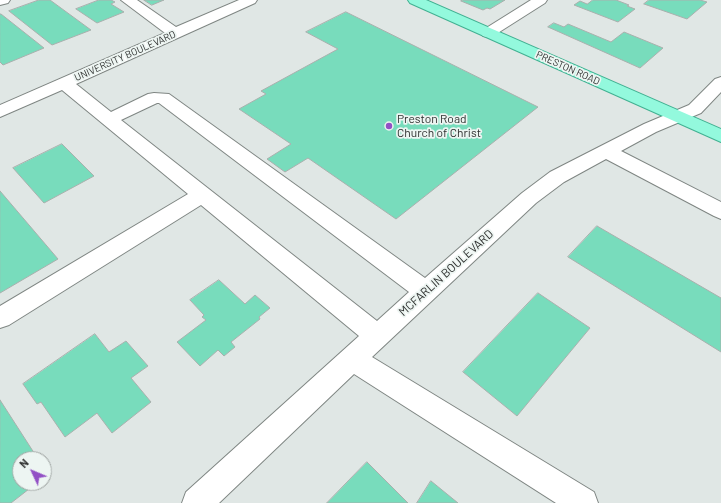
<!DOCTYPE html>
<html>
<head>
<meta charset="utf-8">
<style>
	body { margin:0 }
	#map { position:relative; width:721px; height:503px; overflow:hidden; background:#e0e7e5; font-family:Barlow,sans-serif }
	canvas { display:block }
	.north { position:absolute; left:12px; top:451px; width:40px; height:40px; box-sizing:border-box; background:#edf5f2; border:1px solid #a1a6a4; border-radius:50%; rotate:314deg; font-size:11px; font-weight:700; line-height:16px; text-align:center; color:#2e302f }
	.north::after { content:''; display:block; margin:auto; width:14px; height:18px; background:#9250c5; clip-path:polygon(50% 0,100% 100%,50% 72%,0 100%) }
</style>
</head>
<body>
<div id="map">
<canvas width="721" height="503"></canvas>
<div class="north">N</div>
</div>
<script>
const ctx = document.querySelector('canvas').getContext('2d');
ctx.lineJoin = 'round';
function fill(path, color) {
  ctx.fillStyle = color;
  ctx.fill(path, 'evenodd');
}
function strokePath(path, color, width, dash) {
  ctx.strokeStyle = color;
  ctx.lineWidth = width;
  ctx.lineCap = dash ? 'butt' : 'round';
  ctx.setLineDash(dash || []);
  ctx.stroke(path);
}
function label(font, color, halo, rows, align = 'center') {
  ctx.font = font + ' Barlow,sans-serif';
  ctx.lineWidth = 3.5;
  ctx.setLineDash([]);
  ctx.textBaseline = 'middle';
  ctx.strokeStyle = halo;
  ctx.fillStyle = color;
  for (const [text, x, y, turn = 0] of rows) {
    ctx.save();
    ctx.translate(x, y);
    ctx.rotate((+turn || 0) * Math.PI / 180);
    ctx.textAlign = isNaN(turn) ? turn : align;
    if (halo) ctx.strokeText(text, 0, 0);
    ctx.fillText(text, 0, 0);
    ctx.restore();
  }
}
const building = new Path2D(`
	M 39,0 L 50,0 L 91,30 L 52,45 L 9,11 Z
	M 99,0 L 111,0 L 115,2 L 111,4 L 124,12 L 97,23 L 76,9 Z
	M 144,0 L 164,0 L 152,5 Z
	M 463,0 L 505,0 L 490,9 L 487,8 L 483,10 L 461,1 Z
	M 593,0 L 616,0 L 629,5 L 627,6 L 635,9 L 618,22 L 574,5 L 580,1 L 587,4 Z
	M 649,0 L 700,0 L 707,2 L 687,19 L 644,4 Z
	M 346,12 L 538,107 L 396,219 L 308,158 L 285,172 L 267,159 L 291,144 L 239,109 L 266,94 L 261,91 L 338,49 L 306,32 Z
	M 0,14 L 1,14 L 44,48 L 3,65 L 0,62 Z
	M 554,23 L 564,27 L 568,24 L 611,42 L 624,32 L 663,48 L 640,68 L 548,27 Z
	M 62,144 L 94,176 L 44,203 L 13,168 Z
	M 0,191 L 58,259 L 0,293 Z
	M 597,226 L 721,298 L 721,352 L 568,257 Z
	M 219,280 L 245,304 L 255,295 L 270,308 L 259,317 L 260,319 L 231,342 L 235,347 L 224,356 L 218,350 L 200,366 L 177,342 L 206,320 L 202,317 L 204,315 L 190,300 Z
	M 538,293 L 590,328 L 517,416 L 463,372 Z
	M 95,334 L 109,352 L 126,341 L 148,366 L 131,378 L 151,402 L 112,433 L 97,413 L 65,437 L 41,402 L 37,404 L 23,384 Z
	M 0,400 L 38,459 L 20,459 L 20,483 L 26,483 L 29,489 L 11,503 L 0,503 Z
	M 367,462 L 408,503 L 327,503 Z
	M 431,481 L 458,503 L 417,503 Z`);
const minor = new Path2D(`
	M 0,0 L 10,0 L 8,3 L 0,5 Z
	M 121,0 L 137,0 L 176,27 L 239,0 L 257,0 L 255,3 L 76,84 L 111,112 L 148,94 L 154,93 L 169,94 L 425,278 L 522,193 L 550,172 L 644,124 L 689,105 L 715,79 L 721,77 L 721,92 L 701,113 L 656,132 L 621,151 L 721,202 L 721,219 L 714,216 L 606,159 L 564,182 L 536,203 L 372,357 L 594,492 L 598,503 L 556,503 L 354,374 L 219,503 L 182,503 L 186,492 L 359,336 L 201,205 L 9,325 L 0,328 L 0,306 L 188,194 L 62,90 L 0,117 L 0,105 L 165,33 ZM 157,103 L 159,103 L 409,292 L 377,321 L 121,120 Z
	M 531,0 L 547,0 L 545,3 L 493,36 L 488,37 L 483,36 L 481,33 L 483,30 Z`);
const major = new Path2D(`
	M 408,0 L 426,0 L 721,129 L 721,142 L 410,3 Z`);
const markers = [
	[389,126,4,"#9250c5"]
];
const farStreetnames = [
	["UNIVERSITY BOULEVARD",125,56,-24],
	["PRESTON ROAD",568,68,24]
];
const poiNames = [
	["Preston Road",397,119],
	["Church of Christ",397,133]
];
const streetNames = [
	["MCFARLIN BOULEVARD",446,273,-42]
];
fill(building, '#78dcbc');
strokePath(building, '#a9b0ad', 1);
strokePath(minor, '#7f8683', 2);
strokePath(major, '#41b091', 2);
fill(minor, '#fff');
fill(major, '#93f9dd');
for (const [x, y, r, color] of markers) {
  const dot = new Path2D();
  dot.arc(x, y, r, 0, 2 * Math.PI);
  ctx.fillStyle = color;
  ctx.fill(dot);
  strokePath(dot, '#edf5f2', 1.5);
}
label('10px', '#2e302f', '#edf5f2', farStreetnames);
label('12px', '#2e302f', '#edf5f2', poiNames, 'left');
label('12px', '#2e302f', '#edf5f2', streetNames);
</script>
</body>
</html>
